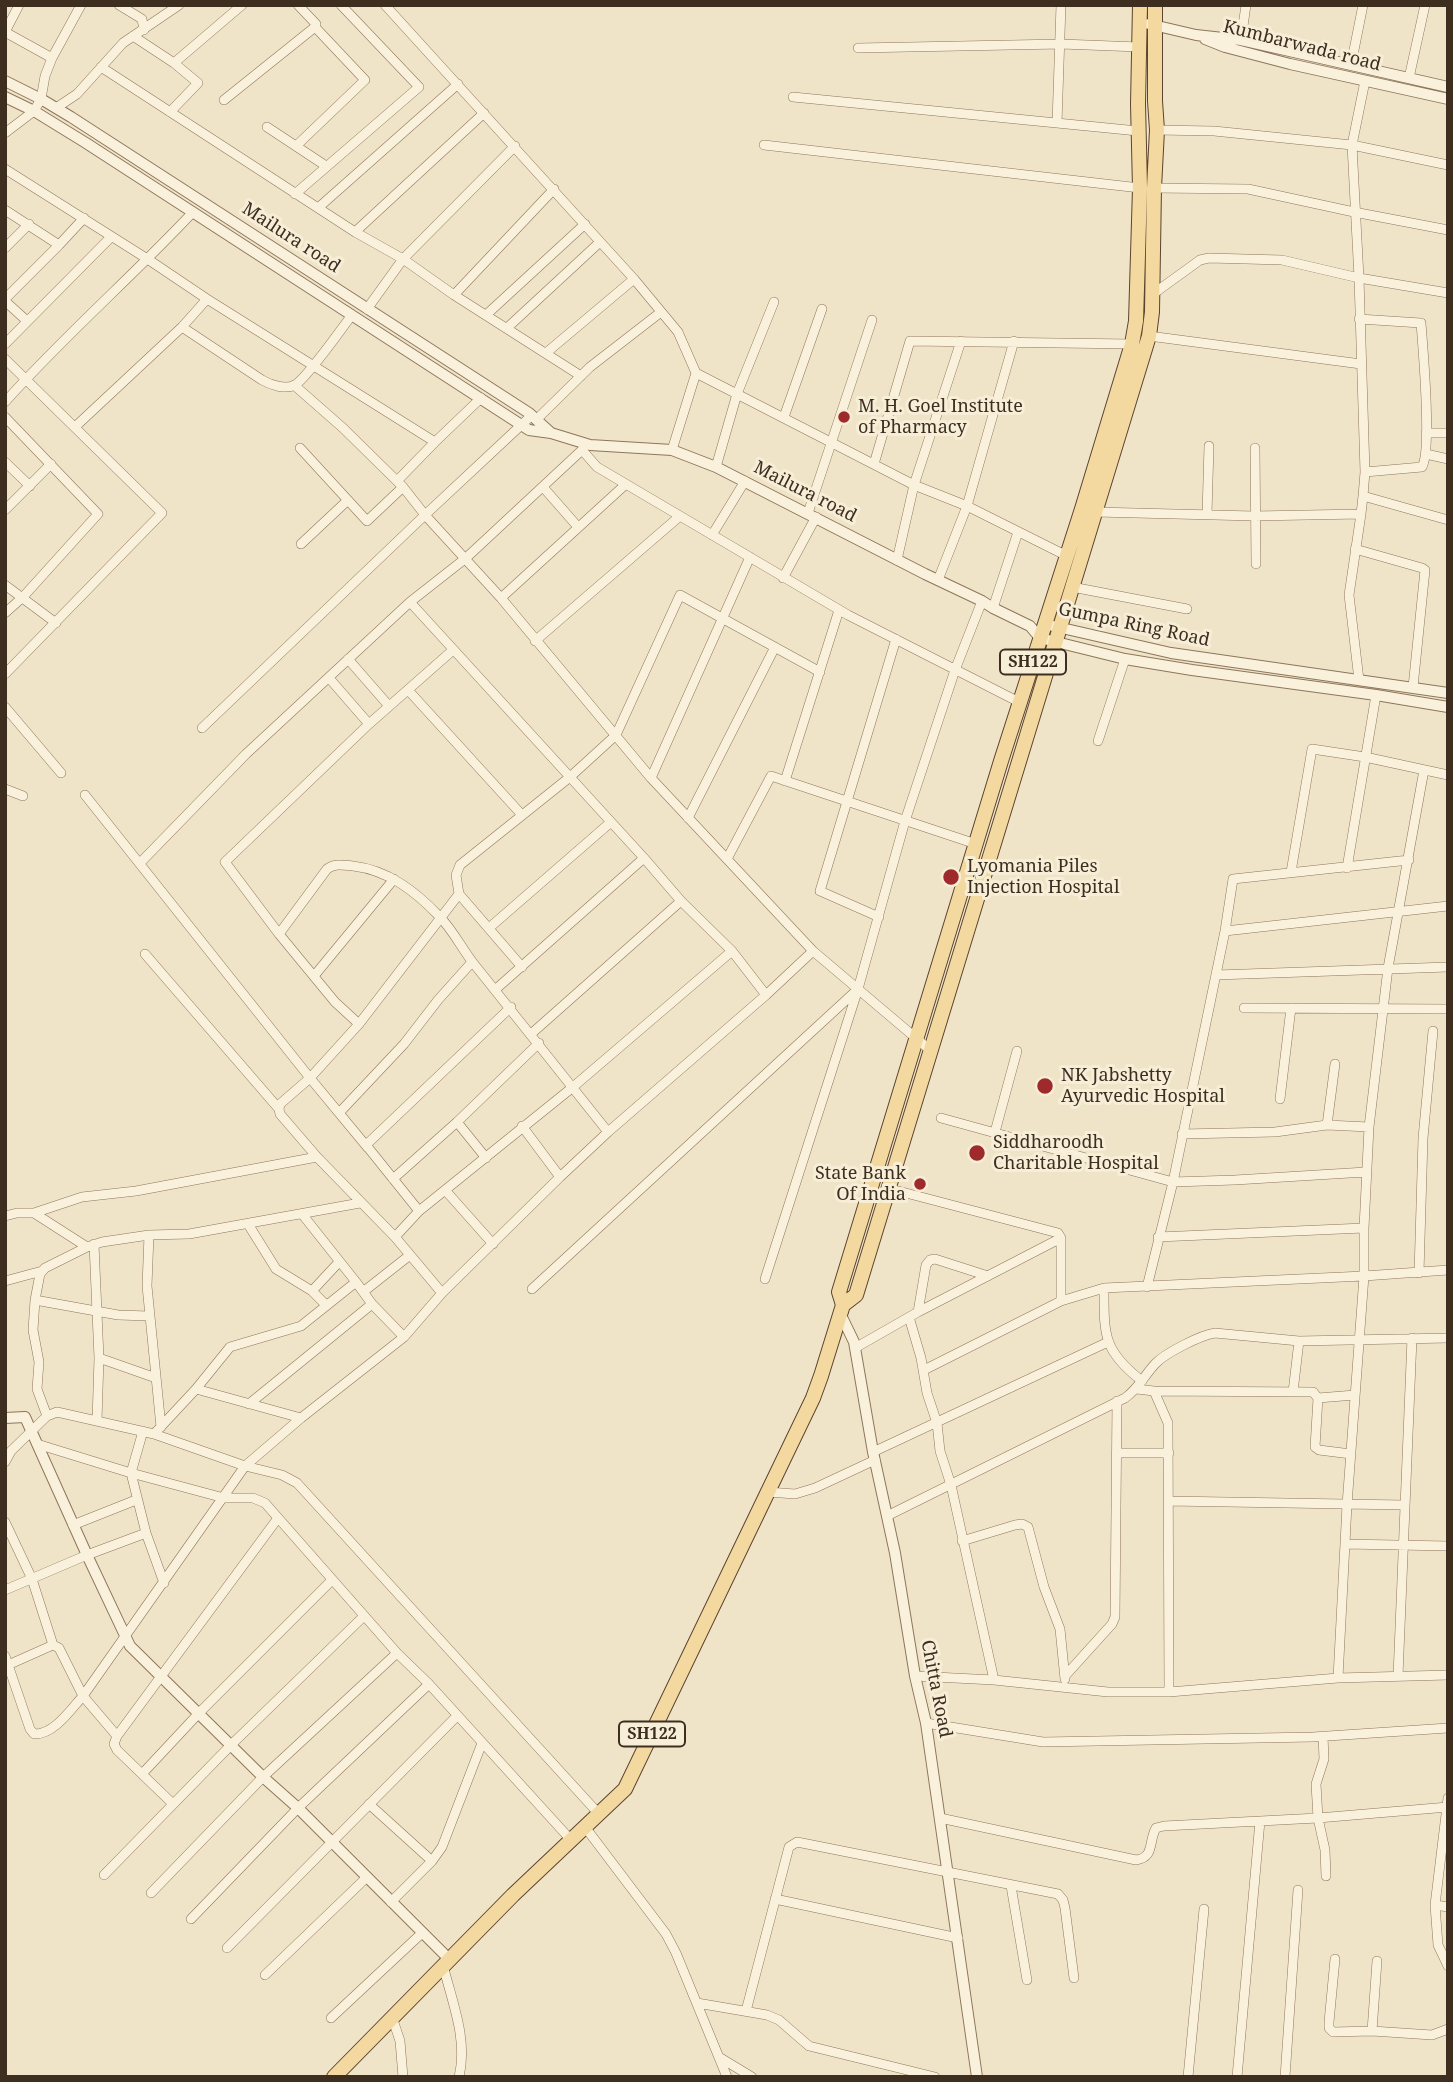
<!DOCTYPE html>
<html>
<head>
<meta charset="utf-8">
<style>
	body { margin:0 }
	#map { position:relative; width:1453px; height:2082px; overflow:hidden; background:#f0e4c8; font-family:"Noto Serif",serif }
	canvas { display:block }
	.frame { position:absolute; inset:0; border:7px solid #3d2e20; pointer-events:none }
</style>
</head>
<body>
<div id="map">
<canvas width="1453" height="2082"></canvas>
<div class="frame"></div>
</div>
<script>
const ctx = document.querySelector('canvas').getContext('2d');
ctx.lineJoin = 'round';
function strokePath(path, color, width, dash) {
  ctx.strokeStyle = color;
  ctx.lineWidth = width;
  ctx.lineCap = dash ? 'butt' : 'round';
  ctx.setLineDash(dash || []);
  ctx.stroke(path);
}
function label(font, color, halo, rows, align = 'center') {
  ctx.font = font + ' "Noto Serif",serif';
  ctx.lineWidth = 6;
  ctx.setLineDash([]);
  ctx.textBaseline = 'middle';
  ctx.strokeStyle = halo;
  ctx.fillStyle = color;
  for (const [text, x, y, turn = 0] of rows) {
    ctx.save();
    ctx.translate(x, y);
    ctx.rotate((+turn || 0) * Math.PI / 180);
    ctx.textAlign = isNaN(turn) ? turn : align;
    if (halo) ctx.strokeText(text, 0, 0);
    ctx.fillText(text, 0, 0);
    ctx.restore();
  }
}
const minor = new Path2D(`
	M 119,5 L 142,19 L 144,30
	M 385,5 L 634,279 L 678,332 L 696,373 L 914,485 L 967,506 L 1067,556
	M 5,32 L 52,58
	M 5,32 L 19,5
	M 133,36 L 174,63 L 198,83 L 170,112
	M 1241,40 L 1246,5
	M 858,48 L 1061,44 L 1139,47
	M 174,63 L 242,5
	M 1351,65 L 1363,5
	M 101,67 L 355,232 L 403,259 L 454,295 L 581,376
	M 1409,78 L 1425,5
	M 793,97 L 1138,131
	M 224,100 L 315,27 L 316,24 L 298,5
	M 56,108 L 77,94 L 123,43 L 179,5
	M 1057,123 L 1061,5
	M 267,127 L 326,166
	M 1157,130 L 1214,131 L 1352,145 L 1365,81
	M 5,133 L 34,111 L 41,99 L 45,76 L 52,58 L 81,5
	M 764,145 L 1140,188
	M 296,146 L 365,80 L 315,27
	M 1448,165 L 1352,145 L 1359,278 L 1365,472 L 1363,496 L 1448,520
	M 5,169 L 149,260 L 207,299 L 435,442 L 481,398
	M 1154,188 L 1248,189 L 1354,212 L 1448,230
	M 295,194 L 419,87 L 341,5
	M 318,208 L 458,84
	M 5,210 L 59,245 L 84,218
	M 355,232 L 484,113
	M 5,248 L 29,224
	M 1153,294 L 1200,260 L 1209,258 L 1282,260 L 1359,278 L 1448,293
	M 454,295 L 554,189
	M 5,299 L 59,245
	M 5,301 L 27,321
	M 367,309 L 403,259 L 515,146
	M 486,315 L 585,224
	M 1359,319 L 1421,323 C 1423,349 1432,450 1422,467 L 1365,472
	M 182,327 L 262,380 C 271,385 285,390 295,385 C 308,377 341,329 352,315
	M 507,328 L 600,242
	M 1149,336 L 1361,364
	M 5,344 L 111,237
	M 546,353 L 634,279
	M 5,359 L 162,513 L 5,674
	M 294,385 L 343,428 L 403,487 L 425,515 L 501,598 L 651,778 L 813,951 L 930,1050
	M 5,402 C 64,336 132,277 193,212
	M 5,417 L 98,514 L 23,597 L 5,613
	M 784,417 L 822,309
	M 537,419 L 590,367 L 661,312
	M 76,426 L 182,327 L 207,299
	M 1426,433 L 1448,433
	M 584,447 L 582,450 L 597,467 L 848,615 L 1019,702
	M 300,448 L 367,521 L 403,487
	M 1255,448 L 1256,564
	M 672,450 L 696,373
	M 1426,454 L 1448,459
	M 5,462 L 30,486
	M 874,464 L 910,341 L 1132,344
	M 716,467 L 737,394 L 774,302
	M 397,481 L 435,442
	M 543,487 L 578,527
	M 5,510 L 51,464
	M 1096,512 L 1254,516 L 1361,514 L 1363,496
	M 808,513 L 872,320
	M 1207,514 L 1209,446
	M 712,535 L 745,481
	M 301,544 L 348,500
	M 1355,549 L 1422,568 L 1425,570 L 1413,687
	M 897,560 L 914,485 L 961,341
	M 783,578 L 816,517
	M 938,580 L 967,506 L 1014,341
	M 5,585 L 56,623
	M 1072,587 L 1187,609
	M 501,598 L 626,484
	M 410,602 L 644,858 L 681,901 L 732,951 L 766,995 L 813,951
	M 993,608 L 1018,532
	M 535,641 L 680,516
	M 348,659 L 389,706
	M 329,678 L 369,724
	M 1359,680 L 1349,595 L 1361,514
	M 408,690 L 522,815
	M 5,707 L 61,773
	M 202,728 L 425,515 L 532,415
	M 1098,741 L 1125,659
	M 651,778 L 750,557
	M 785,781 L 839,610
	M 5,789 L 23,796
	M 85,795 L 310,1078 L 368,1148
	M 688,818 L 775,647
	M 727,859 L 771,776 L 976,844
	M 140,863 L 246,754 L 410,602 L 466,558 L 582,450
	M 1347,868 L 1376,695
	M 1291,872 L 1312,749 L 1365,757 L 1448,775
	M 459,894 L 456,875 L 460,865 L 570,777 L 616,735 L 680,595 L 820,672
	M 879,917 L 820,891 L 896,639
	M 489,928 L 611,822
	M 1225,931 L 1448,906
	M 279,934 L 327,869 C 335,863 343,865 353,866 C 388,870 415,891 439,916 C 453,930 462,949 474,964 C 519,1020 564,1076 608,1132
	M 145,954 L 279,1109
	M 1216,975 L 1448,967
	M 314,976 L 394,879
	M 496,989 L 644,858
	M 1244,1008 L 1448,1009
	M 359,1024 L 335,1002 L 279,934 L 225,862 L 369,724 L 453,650
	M 531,1034 L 681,901
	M 1280,1099 L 1291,1008
	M 339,1113 L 404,1044 L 438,1000 L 472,962
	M 941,1118 L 1173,1182 L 1235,1180 L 1366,1172
	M 457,1122 L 486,1158
	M 1327,1125 L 1335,1064
	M 522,1126 L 560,1177
	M 995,1132 L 1017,1051
	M 1182,1134 L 1275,1132 L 1327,1125 L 1369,1127
	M 393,1179 L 457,1122 L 539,1043
	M 887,1188 L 1058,1233 L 1061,1238 L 1061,1301
	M 445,1190 L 493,1244
	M 419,1211 L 366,1145 L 511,1007
	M 34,1213 L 87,1247
	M 302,1214 L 356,1282
	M 5,1216 L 17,1213 L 34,1213 L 82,1197 L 136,1191 L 317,1157
	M 248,1224 L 276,1269 L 312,1291 L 326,1305
	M 149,1235 L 147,1286 L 161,1427
	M 395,1237 L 419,1211 L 573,1087 L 732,951
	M 1158,1237 L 1364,1228
	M 94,1244 L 99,1358 L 97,1421
	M 1419,1273 L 1423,1138 L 1433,1031
	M 765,1279 L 858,989 L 905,821 L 955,670 L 982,601
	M 5,1281 L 42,1271
	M 1147,1287 L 1173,1182 L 1225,931 L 1233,879 L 1409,860
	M 1104,1288 C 1104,1335 1103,1351 1142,1381
	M 532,1289 L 857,990
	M 312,1291 L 339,1262
	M 363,1292 L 410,1255
	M 442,1293 L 395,1237 L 317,1157 L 280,1114 L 279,1109 L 280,1104 L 310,1078 L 359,1024 L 459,894 L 522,967
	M 35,1300 L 118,1315 L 149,1316
	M 918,1312 L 926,1265 L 930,1260 L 935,1259 L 988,1276
	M 909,1317 L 921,1358 L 927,1393 L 937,1423 L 940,1451 L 951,1485 L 994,1680
	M 855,1348 L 918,1312 L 1061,1238
	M 99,1358 L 156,1378
	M 924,1370 L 1061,1301 L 1104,1288 L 1364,1276 L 1448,1270
	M 196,1389 L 301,1418
	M 1137,1389 L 1154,1391 L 1313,1392 L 1318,1398 L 1315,1447 L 1319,1450 L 1351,1454
	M 1154,1391 L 1168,1423 L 1169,1692
	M 1293,1392 L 1299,1341
	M 1318,1398 L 1355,1395
	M 249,1404 L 372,1304
	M 47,1416 L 37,1389 L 39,1362 L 33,1330 L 35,1300 L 40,1274 L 45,1268 L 87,1247 L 102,1242 L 149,1235 L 189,1234 L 360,1203
	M 143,1431 L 131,1473 L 146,1533 L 164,1583
	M 154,1434 L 196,1389 L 230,1347 L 301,1326 L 356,1282 L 372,1304 L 404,1337
	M 37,1444 L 131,1473 L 224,1498 L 253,1498 L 265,1503 L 397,1653 L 429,1684 L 571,1840
	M 873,1452 L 1108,1342
	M 1116,1453 L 1169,1453
	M 5,1462 L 11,1451 L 47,1416 L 57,1412 L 154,1434 L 245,1466 L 282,1475 L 297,1483 L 598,1813
	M 768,1492 L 795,1494 L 815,1488 L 875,1460
	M 1169,1501 L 1404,1505
	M 887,1516 L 1125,1398 C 1138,1389 1144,1376 1155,1364 C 1165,1353 1201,1335 1215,1333 L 1299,1341 L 1448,1338
	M 5,1522 L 32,1579 L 53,1645
	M 73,1525 L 136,1500
	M 962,1541 L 1015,1525 L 1022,1524 L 1028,1527 L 1044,1587 L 1060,1629 L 1065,1679
	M 1345,1544 L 1448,1546
	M 5,1590 L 87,1555 L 146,1533
	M 5,1656 L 30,1729 L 34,1734 C 54,1735 71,1709 83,1696 L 245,1466 L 301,1418 L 404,1337 L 442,1293 L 560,1177 L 608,1132 L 766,995
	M 8,1665 L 53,1645 L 59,1648 L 83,1696 L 117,1736
	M 915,1676 L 994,1680 L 1108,1692 L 1169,1692 L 1338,1678 L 1448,1675
	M 1065,1676 L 1112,1624 L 1115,1617 L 1117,1401
	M 1398,1676 L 1412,1338
	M 1338,1678 L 1347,1505 L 1364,1276 L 1364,1228 L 1369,1127 L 1388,968 L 1424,770
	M 926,1723 L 1043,1742 L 1313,1737 L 1448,1728
	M 1323,1736 L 1324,1759 L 1316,1784 L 1318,1818 L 1325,1850 L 1326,1876
	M 142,1774 L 199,1713 L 332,1580
	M 1448,1798 L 1435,1905 L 1438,1945 L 1448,1966
	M 173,1804 L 117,1750 L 114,1744 L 117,1736 L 278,1518
	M 369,1804 L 432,1861
	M 940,1818 L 1136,1860 C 1155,1857 1148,1842 1156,1828 L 1164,1826 L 1318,1818 L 1448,1807
	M 585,1827 L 666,1934 L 676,1953 L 727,2077
	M 104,1875 L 231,1745 L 364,1616
	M 1011,1886 L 1027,1980
	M 151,1893 L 263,1777 L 397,1653
	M 775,1899 L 958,1938
	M 391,1902 L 432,1861 L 442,1847 L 482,1743
	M 1435,1905 L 1448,1907
	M 191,1919 L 298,1808 L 429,1684
	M 227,1948 L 457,1716
	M 1335,1959 L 1329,2022 L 1329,2028 L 1333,2032 L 1372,2031 L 1432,2035 L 1448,2029
	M 443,1965 C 452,2002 468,2039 459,2077
	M 265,1975 L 366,1878
	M 697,2003 L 767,2015 L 779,2020 L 809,2046 L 935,2077
	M 746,2011 L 789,1847 L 797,1842 L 1058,1894 L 1063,1900 L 1065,1908 L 1074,1978
	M 392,2017 L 400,2041 L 403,2077
	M 331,2018 L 422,1933
	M 1372,2031 L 1377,1961
	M 719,2057 L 752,2077
	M 1188,2077 L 1204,1909
	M 1237,2077 L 1260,1821
	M 1285,2077 L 1298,1890`);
const tertiary = new Path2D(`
	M 1149,24 L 1196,35 L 1241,40 L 1448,87
	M 1205,39 L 1225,47 L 1290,64 L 1448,99
	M 5,81 L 41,99 L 71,117 L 529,413 L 551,433
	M 5,97 L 34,111 L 86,143 L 529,430 L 551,433 L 590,445 L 672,450 L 716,467 L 925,574 L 982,601 L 993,608 L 1030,626 L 1040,638 L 1125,659 L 1192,670 L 1376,695 L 1448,707
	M 1053,626 L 1171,653 L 1448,693
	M 840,1313 L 854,1342 L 873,1452 L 895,1553 L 915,1676 L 926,1723 L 977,2077
	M 5,1418 L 25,1417 L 87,1555 L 130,1646 L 263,1777 L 298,1808 L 449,1959`);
const primary = new Path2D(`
	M 843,1305 L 856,1295 L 1149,336 L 1152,312 L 1154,188 L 1157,130 L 1155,101 L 1155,5
	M 334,2077 L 513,1895 L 625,1789 L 813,1398 L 821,1376 L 843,1305 L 839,1292 L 1001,761 L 1082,509 L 1132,344 L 1136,321 L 1140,188 L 1138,104 L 1140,5`);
const markers = [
	[844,417,7,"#9e2a2b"],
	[951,877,9,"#9e2a2b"],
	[1045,1086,9,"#9e2a2b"],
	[977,1153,9,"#9e2a2b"],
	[920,1184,7,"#9e2a2b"]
];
const shields = [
	[1033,662,66],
	[652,1734,66]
];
const shieldNames = [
	["SH122",1033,662],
	["SH122",652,1734]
];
const streetNames = [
	["Kumbarwada road",1302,46,14],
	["Mailura road",291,238,33],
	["Mailura road",805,492,27],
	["Gumpa Ring Road",1134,625,12],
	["Chitta Road",936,1689,79]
];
const poiNames = [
	["M. H. Goel Institute",858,407],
	["of Pharmacy",858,428],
	["Lyomania Piles",967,867],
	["Injection Hospital",967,888],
	["NK Jabshetty",1061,1076],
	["Ayurvedic Hospital",1061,1097],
	["Siddharoodh",993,1143],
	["Charitable Hospital",993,1164],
	["State Bank",906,1174,"right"],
	["Of India",906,1195,"right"]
];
strokePath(minor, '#8d765c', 10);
strokePath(tertiary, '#8d765c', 12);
strokePath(primary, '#5b4430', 16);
strokePath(minor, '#faf1dc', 9);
strokePath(tertiary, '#faf1dc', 10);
strokePath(primary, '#f3d9a0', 14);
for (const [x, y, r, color] of markers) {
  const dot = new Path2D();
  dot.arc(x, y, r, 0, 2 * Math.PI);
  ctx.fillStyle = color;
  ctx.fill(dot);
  strokePath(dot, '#f7eed8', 2.5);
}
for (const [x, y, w] of shields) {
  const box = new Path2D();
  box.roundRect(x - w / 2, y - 12.5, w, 25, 5);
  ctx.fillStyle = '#f7eed8';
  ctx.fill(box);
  strokePath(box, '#3d2e20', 2);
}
label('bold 16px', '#3d2e20', null, shieldNames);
label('18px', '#3d2e20', '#f7eed8', streetNames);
label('18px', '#3d2e20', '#f7eed8', poiNames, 'left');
</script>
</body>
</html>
